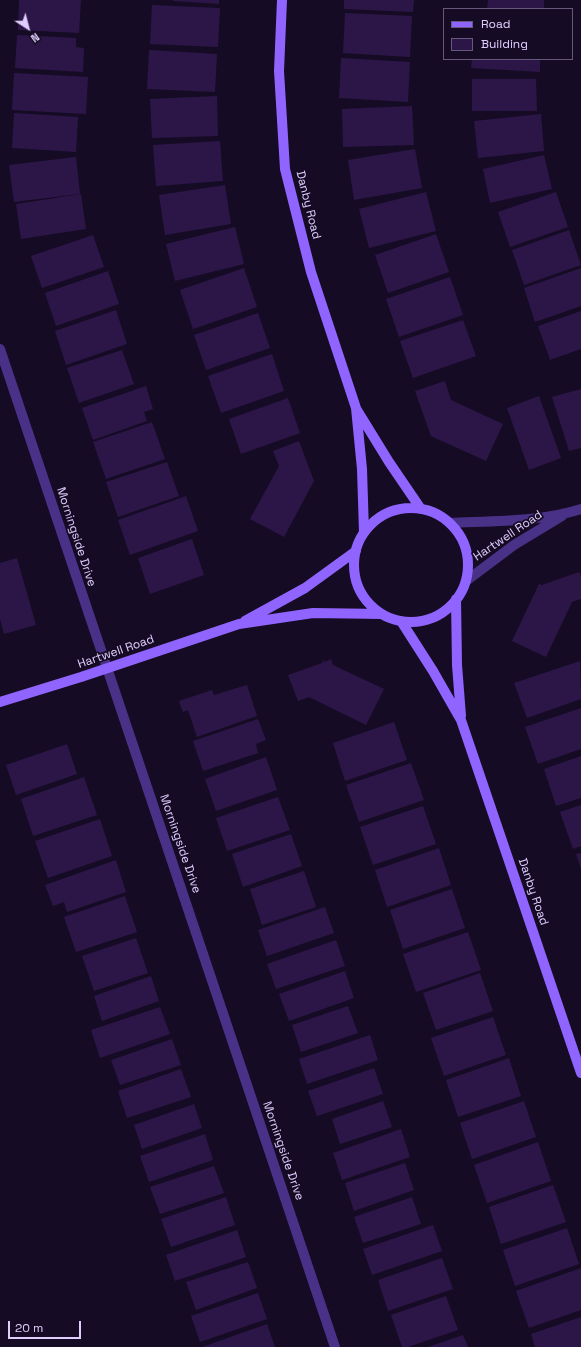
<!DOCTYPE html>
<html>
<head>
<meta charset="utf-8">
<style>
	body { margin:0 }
	#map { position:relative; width:581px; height:1347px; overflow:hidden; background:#160b24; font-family:"Space Grotesk",sans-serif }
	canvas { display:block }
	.legend { position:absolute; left:443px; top:8px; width:130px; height:52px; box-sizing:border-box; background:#160b24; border:1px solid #67597c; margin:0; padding:5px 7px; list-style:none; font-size:12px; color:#e0ceff }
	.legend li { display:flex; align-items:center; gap:8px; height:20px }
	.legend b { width:20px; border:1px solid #67597c }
	.north { position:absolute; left:8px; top:8px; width:40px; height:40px; -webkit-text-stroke:3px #160b24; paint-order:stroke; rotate:144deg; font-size:11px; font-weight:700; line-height:16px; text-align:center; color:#e0ceff }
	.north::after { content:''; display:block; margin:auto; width:14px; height:18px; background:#e0ceff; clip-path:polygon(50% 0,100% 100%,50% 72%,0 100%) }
	.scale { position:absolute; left:8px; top:1321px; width:73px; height:18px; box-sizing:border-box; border:2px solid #e0ceff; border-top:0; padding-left:5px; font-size:12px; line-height:14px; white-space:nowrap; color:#e0ceff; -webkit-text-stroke:3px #160b24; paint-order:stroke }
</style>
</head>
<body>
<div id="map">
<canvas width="581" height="1347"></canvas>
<ul class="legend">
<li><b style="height:5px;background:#9065ff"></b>Road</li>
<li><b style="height:11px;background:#2c1647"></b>Building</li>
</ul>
<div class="north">N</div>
<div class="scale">20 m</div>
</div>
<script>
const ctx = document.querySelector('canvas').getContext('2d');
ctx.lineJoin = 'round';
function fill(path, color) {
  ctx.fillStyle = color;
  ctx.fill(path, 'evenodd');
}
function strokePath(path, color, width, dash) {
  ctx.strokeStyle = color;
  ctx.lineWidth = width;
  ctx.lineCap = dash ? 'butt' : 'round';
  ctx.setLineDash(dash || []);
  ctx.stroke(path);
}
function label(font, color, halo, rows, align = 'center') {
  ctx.font = font + ' "Space Grotesk",sans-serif';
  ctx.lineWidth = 3.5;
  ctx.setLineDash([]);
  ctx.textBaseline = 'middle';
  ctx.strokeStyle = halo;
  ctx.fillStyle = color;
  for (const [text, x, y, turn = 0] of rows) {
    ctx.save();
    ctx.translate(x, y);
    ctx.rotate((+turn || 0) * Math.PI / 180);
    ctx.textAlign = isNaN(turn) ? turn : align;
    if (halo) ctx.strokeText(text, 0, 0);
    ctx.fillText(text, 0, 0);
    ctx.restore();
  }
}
const building = new Path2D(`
	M 19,0 L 81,0 L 79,33 L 18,30 Z
	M 173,0 L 219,0 L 219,4 L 173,1 Z
	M 344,0 L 414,0 L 413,12 L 344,9 Z
	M 488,0 L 544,0 L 544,9 L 487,9 Z
	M 152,5 L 220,8 L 218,47 L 150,44 Z
	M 345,13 L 412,16 L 410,57 L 343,53 Z
	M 17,35 L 76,38 L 76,47 L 84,48 L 83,72 L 15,68 Z
	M 149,50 L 217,54 L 215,92 L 147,89 Z
	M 341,58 L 410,62 L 408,102 L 339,98 Z
	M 472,59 L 540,59 L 540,72 L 471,68 Z
	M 14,73 L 88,77 L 86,114 L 12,110 Z
	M 472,79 L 536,79 L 537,111 L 472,111 Z
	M 217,96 L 218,136 L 152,138 L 150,99 Z
	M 412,106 L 414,145 L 343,147 L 342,109 Z
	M 14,113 L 78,117 L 76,152 L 12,148 Z
	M 541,114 L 544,151 L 478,158 L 474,121 Z
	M 220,141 L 223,181 L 156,186 L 153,145 Z
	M 415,149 L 422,188 L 354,200 L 348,160 Z
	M 544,155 L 552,189 L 490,203 L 483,169 Z
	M 76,157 L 80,194 L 14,202 L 9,165 Z
	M 225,185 L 231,224 L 165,235 L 159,195 Z
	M 426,192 L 436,231 L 369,248 L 359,209 Z
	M 556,192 L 568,227 L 510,247 L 498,212 Z
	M 81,194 L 86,229 L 21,239 L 16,204 Z
	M 235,227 L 244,264 L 175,281 L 166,244 Z
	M 569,230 L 581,265 L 524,285 L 512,250 Z
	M 436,234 L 449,272 L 388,293 L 375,255 Z
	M 93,235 L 104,267 L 42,288 L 31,256 Z
	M 244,268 L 257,307 L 193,329 L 180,290 Z
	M 581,268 L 581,306 L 535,322 L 524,288 Z
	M 108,271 L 119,304 L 56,326 L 45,293 Z
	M 450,277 L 463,315 L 399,337 L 386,299 Z
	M 116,310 L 127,344 L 66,365 L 55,331 Z
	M 581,311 L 581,349 L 550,360 L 538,326 Z
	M 258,313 L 270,348 L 206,370 L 194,335 Z
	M 463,320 L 476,356 L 413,378 L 400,341 Z
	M 122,350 L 134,384 L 79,403 L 67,368 Z
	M 272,354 L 284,391 L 221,413 L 208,376 Z
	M 445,381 L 451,400 L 503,424 L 486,461 L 431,436 L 415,391 Z
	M 146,386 L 153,409 L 144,412 L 147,421 L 93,440 L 82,408 Z
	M 581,389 L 581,448 L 569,451 L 552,397 Z
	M 539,396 L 561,458 L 529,470 L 507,408 Z
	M 288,398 L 300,433 L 241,454 L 229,419 Z
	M 152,422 L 165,459 L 106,479 L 93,442 Z
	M 299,441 L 314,481 L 284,537 L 250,519 L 279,466 L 273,451 Z
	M 167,462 L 179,496 L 118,517 L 106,482 Z
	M 186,496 L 198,531 L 130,555 L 118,520 Z
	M 192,539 L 204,575 L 150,594 L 138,558 Z
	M 17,558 L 36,625 L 4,634 L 0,619 L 0,563 Z
	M 579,572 L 581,576 L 581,599 L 572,602 L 546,657 L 512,641 L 539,584 L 542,585 Z
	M 331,659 L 333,665 L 384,689 L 366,725 L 309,697 L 298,701 L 288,675 L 322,663 L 323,660 L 325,662 Z
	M 580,661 L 581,699 L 527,718 L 514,683 Z
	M 247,685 L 257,716 L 197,737 L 188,710 L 183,712 L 179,701 L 212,690 L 214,695 Z
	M 581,708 L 581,749 L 538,764 L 525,727 Z
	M 258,719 L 266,740 L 256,744 L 258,753 L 203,771 L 193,741 Z
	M 394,722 L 407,760 L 345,781 L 333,743 Z
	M 67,744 L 77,774 L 16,795 L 6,765 Z
	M 581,756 L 581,798 L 556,806 L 544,769 Z
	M 266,757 L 277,790 L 216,811 L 205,779 Z
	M 411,763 L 424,800 L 359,822 L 346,785 Z
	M 84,777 L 97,815 L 33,836 L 21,799 Z
	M 278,797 L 290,830 L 227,851 L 216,818 Z
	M 581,805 L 581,846 L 573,849 L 560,812 Z
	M 423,806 L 436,844 L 373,865 L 360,827 Z
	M 100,819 L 112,856 L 48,878 L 35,841 Z
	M 291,834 L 302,866 L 243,887 L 232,854 Z
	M 439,848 L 451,885 L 387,907 L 375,870 Z
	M 581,853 L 581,869 L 576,854 Z
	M 116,860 L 126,892 L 67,912 L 64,902 L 53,906 L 45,885 Z
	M 304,871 L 316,907 L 262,925 L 250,889 Z
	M 452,889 L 465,928 L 403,949 L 390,910 Z
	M 125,896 L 137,932 L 76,952 L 64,917 Z
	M 325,907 L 334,933 L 267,956 L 258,930 Z
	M 468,932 L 481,970 L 416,992 L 403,954 Z
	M 136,938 L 148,973 L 94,991 L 82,956 Z
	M 336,940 L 345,966 L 276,989 L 267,964 Z
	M 345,971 L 354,998 L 289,1021 L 279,994 Z
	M 480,973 L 493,1011 L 436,1030 L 423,993 Z
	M 151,976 L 159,1001 L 102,1021 L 94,996 Z
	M 348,1006 L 358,1033 L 301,1052 L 292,1025 Z
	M 160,1007 L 170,1034 L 100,1058 L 91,1030 Z
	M 493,1017 L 506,1055 L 444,1076 L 431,1038 Z
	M 370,1035 L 378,1060 L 307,1084 L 299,1059 Z
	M 172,1039 L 181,1065 L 120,1085 L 111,1060 Z
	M 509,1058 L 521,1096 L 458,1117 L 446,1080 Z
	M 374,1068 L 383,1094 L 317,1116 L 308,1091 Z
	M 181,1069 L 191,1097 L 127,1118 L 118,1091 Z
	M 383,1101 L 392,1127 L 340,1144 L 332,1119 Z
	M 524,1101 L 536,1137 L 472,1159 L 460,1123 Z
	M 194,1104 L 202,1128 L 142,1149 L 134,1125 Z
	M 401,1129 L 410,1157 L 342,1180 L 333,1153 Z
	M 205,1134 L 213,1160 L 149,1182 L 140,1156 Z
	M 538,1142 L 551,1181 L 487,1203 L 474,1165 Z
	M 405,1163 L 414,1190 L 354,1211 L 345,1183 Z
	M 214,1166 L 224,1193 L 160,1214 L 150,1187 Z
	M 553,1185 L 566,1222 L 501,1244 L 489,1207 Z
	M 226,1197 L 235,1225 L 171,1247 L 161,1219 Z
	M 412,1197 L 421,1224 L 363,1243 L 354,1217 Z
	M 433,1225 L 442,1251 L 372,1275 L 363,1249 Z
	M 567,1228 L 579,1264 L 515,1286 L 503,1250 Z
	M 237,1230 L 246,1257 L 175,1281 L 166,1255 Z
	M 442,1258 L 453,1289 L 388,1311 L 378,1280 Z
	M 248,1262 L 257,1288 L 196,1310 L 186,1282 Z
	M 581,1268 L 581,1310 L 529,1328 L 516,1291 Z
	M 258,1293 L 267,1319 L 200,1342 L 191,1316 Z
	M 446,1296 L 458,1330 L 408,1347 L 402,1347 L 391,1315 Z
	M 581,1317 L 581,1347 L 535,1347 L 531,1334 Z
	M 267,1324 L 275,1347 L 202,1347 Z
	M 463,1335 L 468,1347 L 428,1347 Z`);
const street = new Path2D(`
	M 0,349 L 335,1347
	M 450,523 C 491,521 542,522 581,509
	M 466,581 L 514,545 L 562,516`);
const secondary = new Path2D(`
	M 282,0 L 279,71 L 285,169 L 311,272 L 356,408 L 362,469 L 364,532
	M 357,410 L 389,462 L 421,509
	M354 565a57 57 0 1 1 114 0a57 57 0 1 1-114 0Z
	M 456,599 L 457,665 L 461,716
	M 245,621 L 305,588 L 356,551
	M 401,621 L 433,671 L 461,720 L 581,1073
	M 0,702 L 81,677 L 239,624 L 313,613 L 382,614`);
const streetNames = [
	["Danby Road",308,205,76],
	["Hartwell Road",508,536,-34],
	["Morningside Drive",76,537,72],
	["Hartwell Road",116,652,-19],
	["Morningside Drive",180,844,71],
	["Danby Road",533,892,71],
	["Morningside Drive",283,1151,71]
];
fill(building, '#2c1647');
strokePath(street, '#4a3188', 10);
strokePath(secondary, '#9065ff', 10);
label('12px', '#e0ceff', '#160b24', streetNames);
</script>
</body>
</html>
